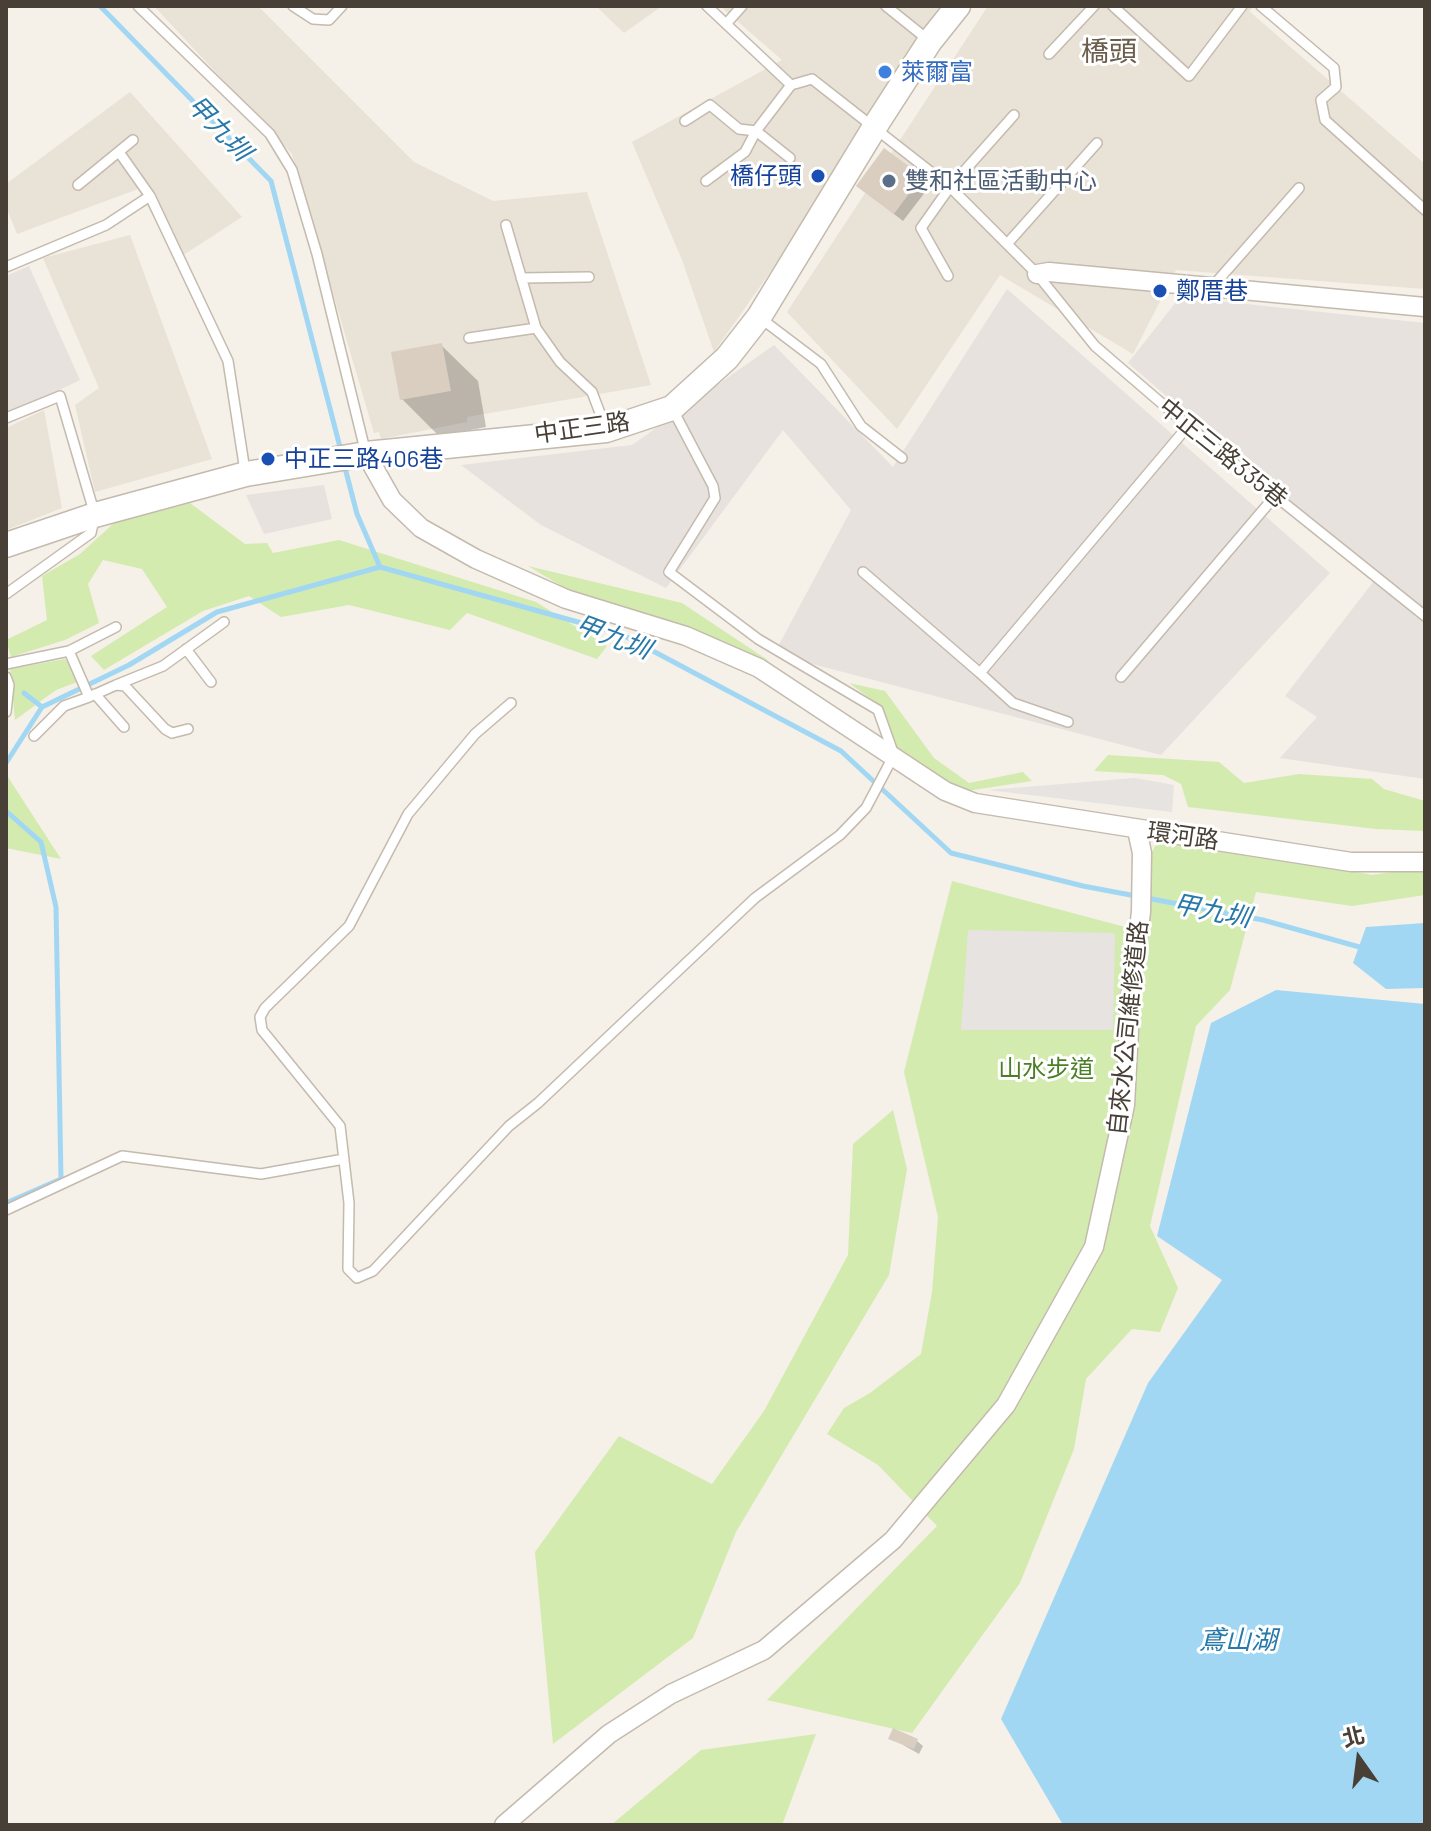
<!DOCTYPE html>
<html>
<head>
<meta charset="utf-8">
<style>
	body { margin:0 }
	#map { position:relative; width:1431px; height:1831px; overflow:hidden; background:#f5f0e8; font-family:Barlow,"Noto Sans TC",sans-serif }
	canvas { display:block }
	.frame { position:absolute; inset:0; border:8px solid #484036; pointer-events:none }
	.north { position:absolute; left:1319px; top:1719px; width:80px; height:80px; -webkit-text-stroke:6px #fff; paint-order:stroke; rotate:346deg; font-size:22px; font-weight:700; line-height:32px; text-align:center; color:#484036 }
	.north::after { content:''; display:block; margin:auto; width:28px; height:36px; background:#484036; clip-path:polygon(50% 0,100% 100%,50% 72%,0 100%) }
</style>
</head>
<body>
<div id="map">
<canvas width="1431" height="1831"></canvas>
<div class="frame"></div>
<div class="north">北</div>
</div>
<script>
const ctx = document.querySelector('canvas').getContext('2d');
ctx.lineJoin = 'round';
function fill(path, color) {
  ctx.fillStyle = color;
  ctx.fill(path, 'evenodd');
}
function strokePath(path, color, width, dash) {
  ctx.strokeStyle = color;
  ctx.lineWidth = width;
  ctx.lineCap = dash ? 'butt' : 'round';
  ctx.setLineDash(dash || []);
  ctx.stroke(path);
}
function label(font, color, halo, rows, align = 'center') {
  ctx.font = font + ' Barlow,"Noto Sans TC",sans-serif';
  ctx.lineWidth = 6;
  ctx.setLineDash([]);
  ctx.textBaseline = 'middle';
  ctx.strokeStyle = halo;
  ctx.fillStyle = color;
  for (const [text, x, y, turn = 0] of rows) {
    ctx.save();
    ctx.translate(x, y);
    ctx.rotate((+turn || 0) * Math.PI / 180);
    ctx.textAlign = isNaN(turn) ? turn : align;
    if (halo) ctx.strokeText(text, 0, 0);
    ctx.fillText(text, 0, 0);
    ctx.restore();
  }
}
const residential = new Path2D(`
	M 154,6 L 258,6 L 414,162 L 493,201 L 587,192 L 651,385 L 467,417 L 467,422 L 381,439 L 379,432 L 374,433 L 292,154 Z
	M 596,6 L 662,6 L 624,33 Z
	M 720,6 L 957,6 L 714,352 L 682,260 L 632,142 L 782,60 Z
	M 988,6 L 1255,6 L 1249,11 L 1425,164 L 1425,289 L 1176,270 L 1133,354 L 1000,275 L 897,429 L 787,312 Z
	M 130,92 L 242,217 L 177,259 L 138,189 L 17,234 L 6,207 L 6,184 Z
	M 130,235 L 212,459 L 95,492 L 75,405 L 99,388 L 43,258 Z
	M 44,410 L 62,508 L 6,530 L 6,428 Z`);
const industrial = new Path2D(`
	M 29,266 L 80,380 L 6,416 L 6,276 Z
	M 1007,289 L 1330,573 L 1161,755 L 774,654 L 851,510 L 783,430 L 666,588 L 541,525 L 461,465 L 632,445 L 774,345 L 893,467 Z
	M 1180,297 L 1425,323 L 1425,779 L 1280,758 L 1317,717 L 1285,696 L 1377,577 L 1128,363 Z
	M 324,485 L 332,519 L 264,534 L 246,495 Z`);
const green = new Path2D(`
	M 190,503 L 245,544 L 267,543 L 273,553 L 339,540 L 536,602 L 607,646 L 597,659 L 467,613 L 450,630 L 349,605 L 281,617 L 249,596 L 203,611 L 104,670 L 91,656 L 167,607 L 142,569 L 103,560 L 88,584 L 99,623 L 65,640 L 11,657 L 6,640 L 47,620 L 42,576 L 80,554 L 114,523 Z
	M 528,566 L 682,603 L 769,661 L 570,591 Z
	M 65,659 L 80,681 L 56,690 L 15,720 L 10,669 Z
	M 849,683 L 885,691 L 934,758 L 969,783 L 1023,772 L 1032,781 L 960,792 L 898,752 L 882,707 Z
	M 1108,755 L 1219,762 L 1244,783 L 1299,774 L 1372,779 L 1384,789 L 1425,801 L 1425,831 L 1376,829 L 1188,807 L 1181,784 L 1163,775 L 1094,771 Z
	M 6,774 L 61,859 L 6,848 Z
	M 1157,841 L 1247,851 L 1372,875 L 1425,867 L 1425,895 L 1352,906 L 1256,892 L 1230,990 L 1196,1026 L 1150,1226 L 1178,1288 L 1160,1332 L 1132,1329 L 1086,1379 L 1074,1449 L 1020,1583 L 912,1733 L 767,1700 L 937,1526 L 878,1465 L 827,1434 L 844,1408 L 870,1393 L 921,1354 L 932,1292 L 938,1217 L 904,1072 L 952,881 L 1144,932 L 1151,855 Z
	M 893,1110 L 907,1169 L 889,1275 L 736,1532 L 693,1638 L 553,1744 L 535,1552 L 619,1436 L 712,1484 L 764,1411 L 848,1255 L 853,1144 Z
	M 816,1734 L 782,1825 L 611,1825 L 701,1750 Z`);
const parking = new Path2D(`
	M 1135,778 L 1174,785 L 1172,812 L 988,790 Z
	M 968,930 L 1115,933 L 1113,1030 L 961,1030 Z`);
const water = new Path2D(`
	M 1425,923 L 1425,988 L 1386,989 L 1353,963 L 1366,927 Z
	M 1276,990 L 1425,1004 L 1425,1825 L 1063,1825 L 1001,1719 L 1148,1383 L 1222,1280 L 1157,1236 L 1211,1023 Z`);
const shadow = new Path2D(`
	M 884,151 L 929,187 L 903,221 L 858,186 Z
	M 441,345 L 478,381 L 486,427 L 439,436 L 402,399 Z
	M 891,1738 L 917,1741 L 923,1746 L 919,1754 Z`);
const stream = new Path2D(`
	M 100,6 L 271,181 L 341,451
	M 344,464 L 357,514 L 380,567 L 621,634 L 841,751 L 951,853 L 1083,886 L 1263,920 L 1363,948
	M 24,693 L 42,707
	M 6,763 L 42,707 L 129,665 L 217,612 L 380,567
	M 6,811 L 41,842 L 56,907 L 61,1179 L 6,1203`);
const building = new Path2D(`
	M 884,148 L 922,176 L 894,214 L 856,186 Z
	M 442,343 L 451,391 L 400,400 L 391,352 Z
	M 893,1728 L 918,1739 L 914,1749 L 888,1739 Z`);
const service = new Path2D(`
	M 138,6 L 270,134 L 292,170 L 317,254 L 366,454
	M 293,6 L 313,19 L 329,20 L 342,6
	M 707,6 L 791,85 L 812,79 L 950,187 L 1037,274 L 1095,346 L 1188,426 L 1425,616
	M 886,6 L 927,39
	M 1113,6 L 1189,76 L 1242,6
	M 1261,6 L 1334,68 L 1336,87 L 1321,100 L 1325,120 L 1425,210
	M 726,24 L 742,6
	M 1049,54 L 1094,6
	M 685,121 L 710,105 L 739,129 L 756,131 L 791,85
	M 119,152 L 150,196 L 228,361 L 245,471
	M 706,181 L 745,152 L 756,131 L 790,158
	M 78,185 L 133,140
	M 506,225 L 536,328
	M 1007,244 L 1097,143
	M 6,267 L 106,225 L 150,196
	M 948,276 L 921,228 L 950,187 L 1014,115
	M 521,278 L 589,277
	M 1213,286 L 1299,188
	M 759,317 L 821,364 L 861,426 L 902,458
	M 469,338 L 536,328 L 560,362 L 592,392 L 606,429
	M 6,418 L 60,396 L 95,515 L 91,533 L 6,594
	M 863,572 L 980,673 L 1188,426
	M 186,649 L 211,682
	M 6,664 L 69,651 L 116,627
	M 980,673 L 1013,703 L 1068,722
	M 6,677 L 9,685 L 6,712
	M 1121,677 L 1275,496
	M 116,685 L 163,666 L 224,622
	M 95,694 L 124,727
	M 89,697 L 116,685 L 125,686 L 165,729 L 172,733 L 188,729
	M 511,703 L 475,734 L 408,814 L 349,926 L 265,1008 L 260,1017 L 262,1030 L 340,1126 L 349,1203 L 348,1269 L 357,1278 L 373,1271 L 509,1126 L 538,1103 L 755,898 L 840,835 L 866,808 L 894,755 L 878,710 L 758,639 L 669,572 L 715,498 L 713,486 L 672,408
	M 34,736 L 64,706 L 89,697 L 69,651
	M 6,1210 L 122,1156 L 261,1174 L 344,1159`);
const minor = new Path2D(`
	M 1037,274 L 1049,272 L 1425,307
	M 366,454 L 392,500 L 421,528 L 476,559 L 566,599 L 686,636 L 759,668 L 945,791 L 975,803 L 1351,862 L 1425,862
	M 504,1825 L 609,1734 L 671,1694 L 764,1650 L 893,1540 L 1006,1405 L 1094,1247 L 1125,1105 L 1131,992 L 1141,912 L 1142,853 L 1137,830`);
const tertiary = new Path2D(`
	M 6,545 L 95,515 L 246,474 L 366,454 L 606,430 L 672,408 L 727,358 L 759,317 L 879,120 L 930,41 L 958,6`);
const markers = [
	[885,72,8,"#3f7fe0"],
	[818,176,8,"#1a4fb4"],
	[889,181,8,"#5c6f8a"],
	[1160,291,8,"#1a4fb4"],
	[268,459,8,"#1a4fb4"]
];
const shopNames = [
	["萊爾富",901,72]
];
const transitNames = [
	["橋仔頭",802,176,"right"],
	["鄭厝巷",1176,291],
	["中正三路406巷",284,459]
];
const serviceNames = [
	["雙和社區活動中心",905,181]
];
const streetNames = [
	["中正三路",582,428,-8],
	["中正三路335巷",1223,453,39],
	["環河路",1183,836,8],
	["自來水公司維修道路",1128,1028,-84]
];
const parkNames = [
	["山水步道",1046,1069]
];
const waterNames = [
	["甲九圳",219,128,46],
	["甲九圳",613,637,21],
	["甲九圳",1212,911,11],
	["鳶山湖",1238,1640]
];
const quarterNames = [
	["橋頭",1109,52]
];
fill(residential, '#e9e2d6');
fill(industrial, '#e7e2dd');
fill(green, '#d3ebaf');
fill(parking, '#e6e3e0');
fill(water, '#a2d7f4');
fill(shadow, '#0003');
strokePath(stream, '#a2d7f4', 5);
fill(building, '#dacec0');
strokePath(service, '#c4baad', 12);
strokePath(minor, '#c4baad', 21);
strokePath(tertiary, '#c4baad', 27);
strokePath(service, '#fff', 9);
strokePath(minor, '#fff', 18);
strokePath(tertiary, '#fff', 24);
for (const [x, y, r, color] of markers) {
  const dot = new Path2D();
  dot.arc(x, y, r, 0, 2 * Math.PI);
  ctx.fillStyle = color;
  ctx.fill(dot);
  strokePath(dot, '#fff', 3);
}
label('24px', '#366cbe', '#fff', shopNames, 'left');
label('24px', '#164399', '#fff', transitNames, 'left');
label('24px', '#4e5e75', '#fff', serviceNames, 'left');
label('24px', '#484036', '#fff', streetNames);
label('24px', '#4c7e26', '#fff', parkNames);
label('italic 26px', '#2879a9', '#fff', waterNames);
label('28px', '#6c5e4d', '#fff', quarterNames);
</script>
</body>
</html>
